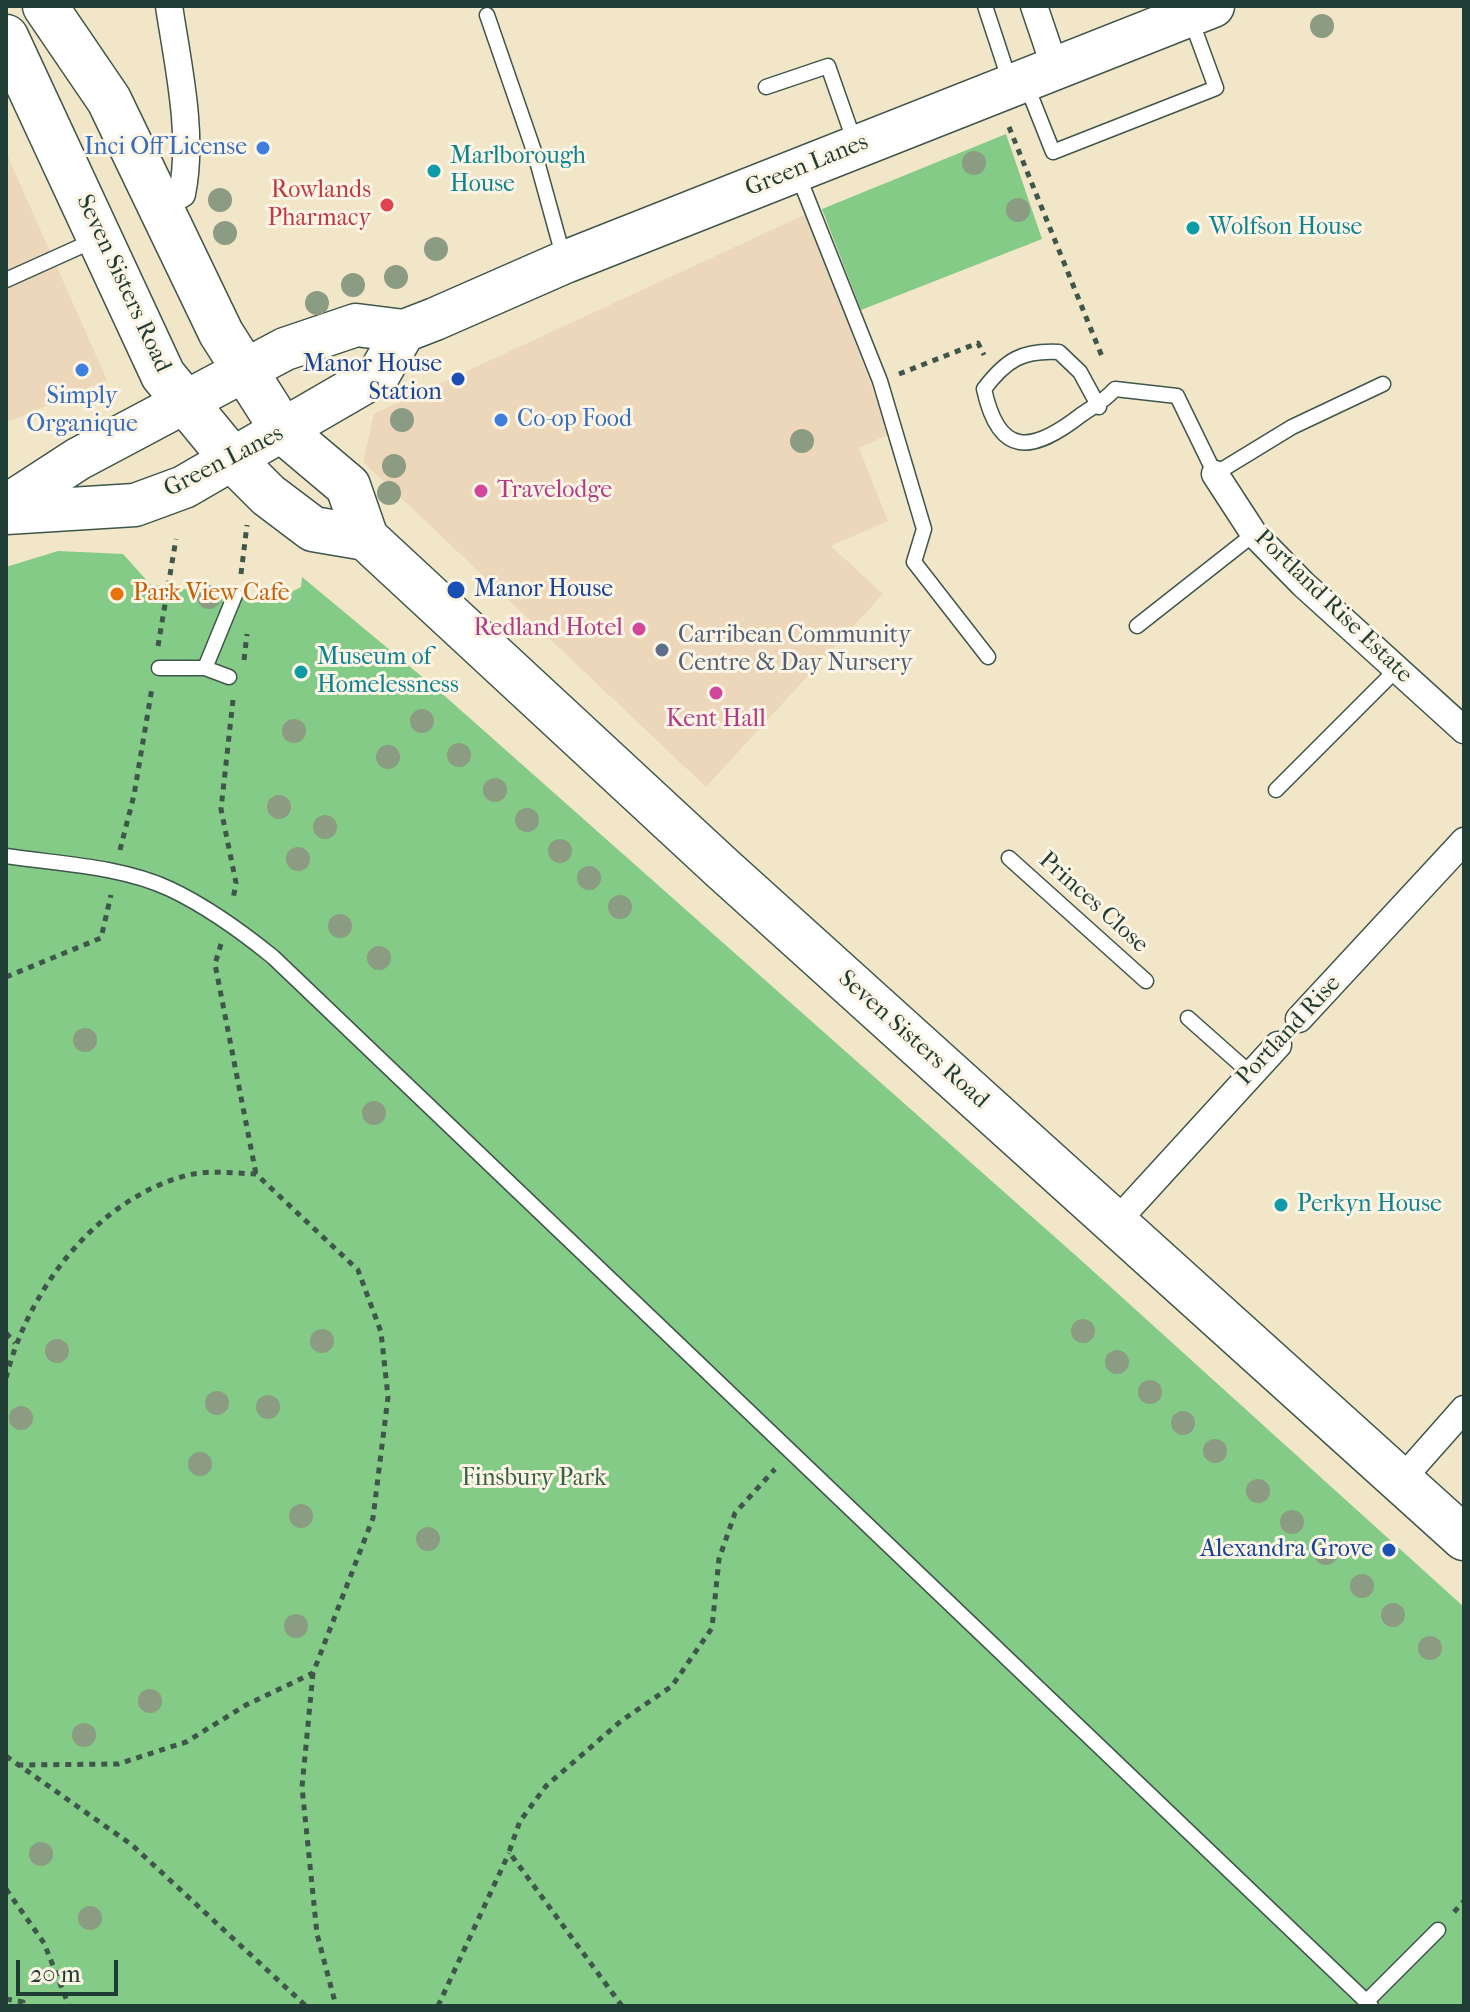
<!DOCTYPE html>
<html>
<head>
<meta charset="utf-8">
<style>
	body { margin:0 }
	#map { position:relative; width:1470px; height:2012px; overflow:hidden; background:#f2e6c9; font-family:"IM FELL French Canon",serif }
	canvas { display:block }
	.frame { position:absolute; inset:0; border:8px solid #1f3d34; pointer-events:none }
	.scale { position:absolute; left:16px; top:1960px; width:102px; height:36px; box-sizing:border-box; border:4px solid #1f3d34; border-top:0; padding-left:10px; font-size:24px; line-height:28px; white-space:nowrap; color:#1f3d34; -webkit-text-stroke:6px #fcf5e5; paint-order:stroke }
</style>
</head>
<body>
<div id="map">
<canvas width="1470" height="2012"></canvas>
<div class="frame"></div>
<div class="scale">20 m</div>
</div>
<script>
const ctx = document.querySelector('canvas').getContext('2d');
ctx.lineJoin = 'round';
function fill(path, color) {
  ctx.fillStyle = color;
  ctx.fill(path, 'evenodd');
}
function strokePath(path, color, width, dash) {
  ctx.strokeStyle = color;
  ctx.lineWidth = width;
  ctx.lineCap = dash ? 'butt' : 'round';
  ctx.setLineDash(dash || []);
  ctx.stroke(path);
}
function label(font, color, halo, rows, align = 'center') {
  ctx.font = font + ' "IM FELL French Canon",serif';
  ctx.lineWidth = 6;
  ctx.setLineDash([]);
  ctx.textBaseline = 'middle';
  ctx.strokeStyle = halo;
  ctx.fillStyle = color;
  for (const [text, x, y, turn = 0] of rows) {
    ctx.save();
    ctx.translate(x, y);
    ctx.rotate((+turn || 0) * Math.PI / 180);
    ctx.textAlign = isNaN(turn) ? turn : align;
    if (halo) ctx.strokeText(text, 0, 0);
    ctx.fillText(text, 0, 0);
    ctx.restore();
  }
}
const built = new Path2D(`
	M 6,152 L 107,380 L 6,423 Z
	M 806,214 L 890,434 L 859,448 L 888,521 L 831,546 L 883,594 L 706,787 L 363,462 L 374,414 Z`);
const green = new Path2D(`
	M 1006,134 L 1042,239 L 861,310 L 822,209 Z
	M 58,551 L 123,554 L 151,585 L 276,600 L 301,587 L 302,577 L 438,690 L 1083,1262 L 1464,1607 L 1464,2006 L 6,2006 L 6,567 Z`);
const path = new Path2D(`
	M 1009,127 L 1103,359
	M 899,374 L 978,343 L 984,355
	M 241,574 L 247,525
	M 158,646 L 176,539
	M 244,660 L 247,634
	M 233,700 L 221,809 L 236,883 L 233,899
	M 120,850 L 134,795 L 152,688
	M 221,944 L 215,964 L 256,1174
	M 6,977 L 101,938 L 111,895
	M 6,1333 L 15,1343
	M 6,1378 C 28,1290 96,1199 188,1175 C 210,1170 233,1173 256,1174 L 358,1270 L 381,1332 L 388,1397 L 373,1518 L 313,1673 L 246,1705 L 186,1742 L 118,1764 L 20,1765
	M 313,1673 L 302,1787 L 317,1934 L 336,2006
	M 6,1756 L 132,1845 L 306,2006
	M 6,1889 L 44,1943 L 69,2006
	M 1454,1912 L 1464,1901
	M 6,1999 L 23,2002 L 22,2006
	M 438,2006 L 509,1853
	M 622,2006 L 509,1852 L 520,1821 L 546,1786 L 621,1721 L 672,1686 L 712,1628 L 719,1559 L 735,1513 L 775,1469`);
const service = new Path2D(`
	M 985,6 L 1010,82
	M 487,15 L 535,154 L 564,259
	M 1026,84 L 1053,152 L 1216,88 L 1190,17
	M 766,87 L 828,66 L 855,143
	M 798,175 L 880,381 L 924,529 L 914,562 L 988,657
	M 6,280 L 97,239
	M 1099,407 L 1080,372 L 1059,352 C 1022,350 1006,360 984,389 C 999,458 1032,453 1081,415 C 1095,405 1102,403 1115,389 L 1177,396 L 1215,474 L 1292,427 L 1383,384
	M 1137,626 L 1254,534
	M 159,668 L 205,668 L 229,677
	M 205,668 L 235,595
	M 1276,790 L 1397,669
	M 6,856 C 59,864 121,866 170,889 C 208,907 241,931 273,957 L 1371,2006
	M 1009,858 L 1146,981
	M 1188,1018 L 1250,1073
	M 1367,2001 L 1438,1930`);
const minor = new Path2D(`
	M 1034,6 L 1055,68
	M 159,206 L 182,194 C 194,134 178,66 169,6
	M 1215,474 L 1254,534 L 1303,584 L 1464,730
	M 1299,1019 L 1464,841
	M 1116,1222 L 1278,1045
	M 1402,1479 L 1464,1409`);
const primary = new Path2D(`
	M 6,506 L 78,459 L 285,349 L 356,325 L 404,331 L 435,319 L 565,262 L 1213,6
	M 6,513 L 135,505 L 184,487 L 379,374 L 404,331`);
const trunk = new Path2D(`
	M 45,6 L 109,100 L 221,333 L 284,432 L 348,486 L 366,538 L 722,868 L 1464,1538
	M 6,37 L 163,375 L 233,460 L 268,495 L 313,529 L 366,538`);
const trees = [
	[1322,26],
	[974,163],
	[220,200],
	[1018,210],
	[225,233],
	[436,249],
	[396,277],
	[353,285],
	[317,303],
	[402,420],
	[802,441],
	[394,466],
	[389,493],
	[209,597],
	[422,721],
	[294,731],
	[459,755],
	[388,757],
	[495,790],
	[279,807],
	[527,820],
	[325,827],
	[560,851],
	[298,859],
	[589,878],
	[620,907],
	[340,926],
	[379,958],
	[85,1040],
	[374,1113],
	[1083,1331],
	[322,1341],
	[57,1351],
	[1117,1362],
	[1150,1392],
	[217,1403],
	[268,1407],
	[21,1418],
	[1183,1423],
	[1215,1451],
	[200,1464],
	[1258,1491],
	[301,1516],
	[1292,1522],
	[428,1539],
	[1326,1553],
	[1362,1586],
	[1393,1615],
	[296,1626],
	[1430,1648],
	[150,1701],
	[84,1735],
	[41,1854],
	[90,1918]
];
const markers = [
	[263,148,8,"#3f7fe0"],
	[434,171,8,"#0f9aa8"],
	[387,205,8,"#e0444e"],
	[1193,228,8,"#0f9aa8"],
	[82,370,8,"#3f7fe0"],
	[458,379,8,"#1a4fb4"],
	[501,420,8,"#3f7fe0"],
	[481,491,8,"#d1479c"],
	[456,590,10,"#1a4fb4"],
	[117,594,8,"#e8710a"],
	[639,629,8,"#d1479c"],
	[662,650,8,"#5c6f8a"],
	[301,672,8,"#0f9aa8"],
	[716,693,8,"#d1479c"],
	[1281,1205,8,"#0f9aa8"],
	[1389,1550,8,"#1a4fb4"]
];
const shopNames = [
	["Inci Off License",247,148],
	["Simply",82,397,"center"],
	["Organique",82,425,"center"],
	["Co-op Food",517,420,"left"]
];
const cultureNames = [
	["Marlborough",450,157],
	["House",450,185],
	["Wolfson House",1209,228],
	["Museum of",317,658],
	["Homelessness",317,686],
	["Perkyn House",1297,1205]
];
const streetNames = [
	["Green Lanes",807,166,-22],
	["Seven Sisters Road",123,284,65],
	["Green Lanes",224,462,-27],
	["Portland Rise Estate",1333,607,44],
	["Princes Close",1093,903,42],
	["Portland Rise",1289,1031,-47],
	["Seven Sisters Road",913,1040,42]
];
const healthNames = [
	["Rowlands",371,191],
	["Pharmacy",371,219]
];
const transitNames = [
	["Manor House",442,365],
	["Station",442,393],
	["Manor House",474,590,"left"],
	["Alexandra Grove",1373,1550]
];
const hotelNames = [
	["Travelodge",497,491],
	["Redland Hotel",623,629,"right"],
	["Kent Hall",716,720,"center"]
];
const foodNames = [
	["Park View Cafe",133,594]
];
const serviceNames = [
	["Carribean Community",678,636],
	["Centre & Day Nursery",678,664]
];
const parkNames = [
	["Finsbury Park",534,1479]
];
fill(built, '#edd7bb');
fill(green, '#83cb86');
strokePath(service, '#3f564a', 17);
strokePath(minor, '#3f564a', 29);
strokePath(primary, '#3f564a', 45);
strokePath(trunk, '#3f564a', 47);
strokePath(path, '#3f564a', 5, [6, 6]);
strokePath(service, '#fff', 14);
strokePath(minor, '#fff', 26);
strokePath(primary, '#fff', 42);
strokePath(trunk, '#fff', 44);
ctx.fillStyle = '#8c9c82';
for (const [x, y] of trees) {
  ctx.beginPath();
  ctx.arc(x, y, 12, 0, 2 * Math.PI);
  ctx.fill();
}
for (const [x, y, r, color] of markers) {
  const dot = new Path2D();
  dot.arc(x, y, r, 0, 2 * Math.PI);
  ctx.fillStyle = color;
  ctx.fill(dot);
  strokePath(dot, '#fcf5e5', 3);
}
label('24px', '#366cbe', '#fcf5e5', shopNames, 'right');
label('24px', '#0d838f', '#fcf5e5', cultureNames, 'left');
label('24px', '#1f3d34', '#fcf5e5', streetNames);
label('24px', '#be3a42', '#fcf5e5', healthNames, 'right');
label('24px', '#164399', '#fcf5e5', transitNames, 'right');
label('24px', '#b23c85', '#fcf5e5', hotelNames, 'left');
label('24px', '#c56008', '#fcf5e5', foodNames, 'left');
label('24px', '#4e5e75', '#fcf5e5', serviceNames, 'left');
label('24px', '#386048', '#fcf5e5', parkNames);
</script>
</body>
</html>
